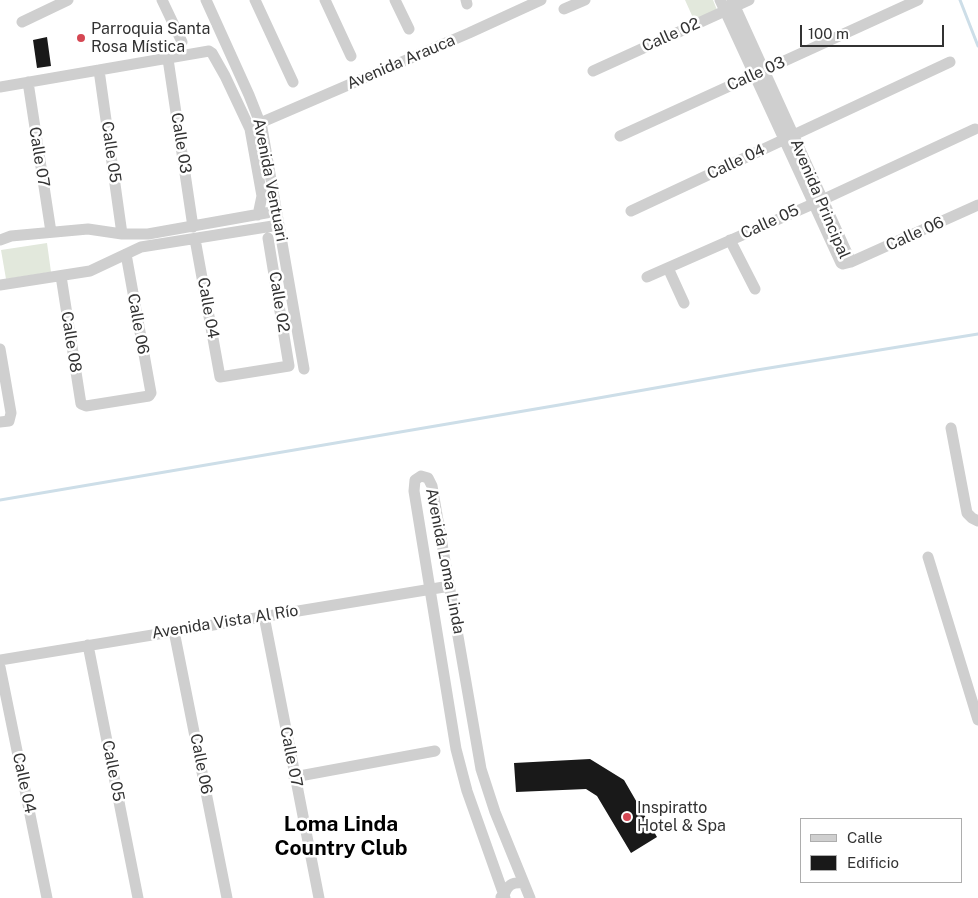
<!DOCTYPE html>
<html>
<head>
<meta charset="utf-8">
<style>
	body { margin:0 }
	#map { position:relative; width:978px; height:898px; overflow:hidden; background:#fff; font-family:"Public Sans",sans-serif }
	canvas { display:block }
	.legend { position:absolute; left:800px; top:818px; width:162px; height:65px; box-sizing:border-box; background:#fff; border:1px solid #adadad; margin:0; padding:6px 9px; list-style:none; font-size:15px; color:#323232 }
	.legend li { display:flex; align-items:center; gap:10px; height:25px }
	.legend b { width:25px; border:1px solid #adadad }
	.scale { position:absolute; left:800px; top:25px; width:144px; height:22px; box-sizing:border-box; border:2px solid #323232; border-top:0; padding-left:6px; font-size:15px; line-height:18px; white-space:nowrap; color:#323232; -webkit-text-stroke:4px #fff; paint-order:stroke }
</style>
</head>
<body>
<div id="map">
<canvas width="978" height="898"></canvas>
<ul class="legend">
<li><b style="height:6px;background:#cfcfcf"></b>Calle</li>
<li><b style="height:14px;background:#191919"></b>Edificio</li>
</ul>
<div class="scale">100 m</div>
</div>
<script>
const ctx = document.querySelector('canvas').getContext('2d');
ctx.lineJoin = 'round';
function fill(path, color) {
  ctx.fillStyle = color;
  ctx.fill(path, 'evenodd');
}
function strokePath(path, color, width, dash) {
  ctx.strokeStyle = color;
  ctx.lineWidth = width;
  ctx.lineCap = dash ? 'butt' : 'round';
  ctx.setLineDash(dash || []);
  ctx.stroke(path);
}
function label(font, color, halo, rows, align = 'center') {
  ctx.font = font + ' "Public Sans",sans-serif';
  ctx.lineWidth = 5;
  ctx.setLineDash([]);
  ctx.textBaseline = 'middle';
  ctx.strokeStyle = halo;
  ctx.fillStyle = color;
  for (const [text, x, y, turn = 0] of rows) {
    ctx.save();
    ctx.translate(x, y);
    ctx.rotate((+turn || 0) * Math.PI / 180);
    ctx.textAlign = isNaN(turn) ? turn : align;
    if (halo) ctx.strokeText(text, 0, 0);
    ctx.fillText(text, 0, 0);
    ctx.restore();
  }
}
const green = new Path2D(`
	M 685,0 L 713,0 L 717,10 L 694,20 Z
	M 47,243 L 51,272 L 6,279 L 1,250 Z`);
const stream = new Path2D(`
	M 960,0 L 978,46
	M 0,500 L 559,405 L 757,370 L 978,334`);
const building = new Path2D(`
	M 47,37 L 51,66 L 37,68 L 33,40 Z
	M 590,759 L 624,780 L 657,837 L 631,853 L 597,796 L 586,789 L 516,792 L 514,763 Z`);
const street = new Path2D(`
	M 162,0 L 182,42
	M 206,0 L 249,95 L 262,128 L 304,369
	M 255,0 L 293,82
	M 325,0 L 351,56
	M 395,0 L 409,29
	M 466,0 L 467,4
	M 720,0 L 841,263 L 843,264 L 851,262 L 978,205
	M 732,0 L 851,262
	M 564,9 L 585,0
	M 22,22 L 68,0
	M 168,59 L 193,227
	M 99,70 L 122,234
	M 593,71 L 749,0
	M 28,82 L 51,232
	M 0,87 L 209,51 L 212,53 L 225,76 L 250,129 L 262,196 L 258,215
	M 260,123 L 469,33 L 541,0
	M 620,136 L 918,0
	M 631,211 L 950,62
	M 195,239 L 220,377 L 289,366 L 268,238
	M 0,240 L 11,236 L 88,229 L 122,234 L 148,234 L 277,211
	M 730,240 L 755,289
	M 668,268 L 684,303
	M 61,276 L 81,404 L 86,406 L 149,396 L 151,393 L 126,254
	M 647,277 L 822,200 L 975,129
	M 0,285 L 90,271 L 141,247 L 279,225
	M 0,349 L 11,413 L 9,421 L 0,422
	M 951,428 L 967,513 L 972,518 L 978,521
	M 928,557 L 978,720
	M 264,616 L 319,898
	M 174,631 L 227,898
	M 88,645 L 138,898
	M 0,660 L 450,586
	M 0,667 L 47,898
	M 294,777 L 435,751
	M 501,897 L 504,896 C 507,885 512,882 523,883
	M 505,898 L 467,791 L 456,749 L 414,491 L 415,480 L 421,476 L 428,478 L 432,486 L 481,769 L 495,812 L 530,898`);
const markers = [
	[81,38,5,"#d54753"],
	[627,817,5,"#d54753"]
];
const poiNames = [
	["Parroquia Santa",91,29],
	["Rosa Mística",91,47],
	["Inspiratto",637,808],
	["Hotel & Spa",637,826]
];
const streetNames = [
	["Calle 02",671,35,-24],
	["Avenida Arauca",401,62,-23],
	["Calle 03",756,74,-24],
	["Calle 03",181,143,81],
	["Calle 05",111,152,82],
	["Calle 07",39,157,81],
	["Calle 04",736,162,-25],
	["Avenida Ventuari",270,180,79],
	["Avenida Principal",820,199,67],
	["Calle 05",770,222,-24],
	["Calle 06",915,234,-24],
	["Calle 02",279,302,81],
	["Calle 04",208,308,80],
	["Calle 06",138,324,80],
	["Calle 08",71,342,81],
	["Avenida Loma Linda",445,561,79],
	["Avenida Vista Al Río",225,622,-9],
	["Calle 07",291,757,79],
	["Calle 06",201,764,79],
	["Calle 05",113,771,79],
	["Calle 04",24,783,78]
];
const districtNames = [
	["Loma Linda",341,825],
	["Country Club",341,849]
];
fill(green, '#e2e8dc');
strokePath(stream, '#cddee8', 3);
fill(building, '#191919');
strokePath(street, '#cfcfcf', 11);
for (const [x, y, r, color] of markers) {
  const dot = new Path2D();
  dot.arc(x, y, r, 0, 2 * Math.PI);
  ctx.fillStyle = color;
  ctx.fill(dot);
  strokePath(dot, '#fff', 2);
}
label('16px', '#323232', '#fff', poiNames, 'left');
label('16px', '#323232', '#fff', streetNames);
label('bold 21px', '#000', '#fff', districtNames);
</script>
</body>
</html>
